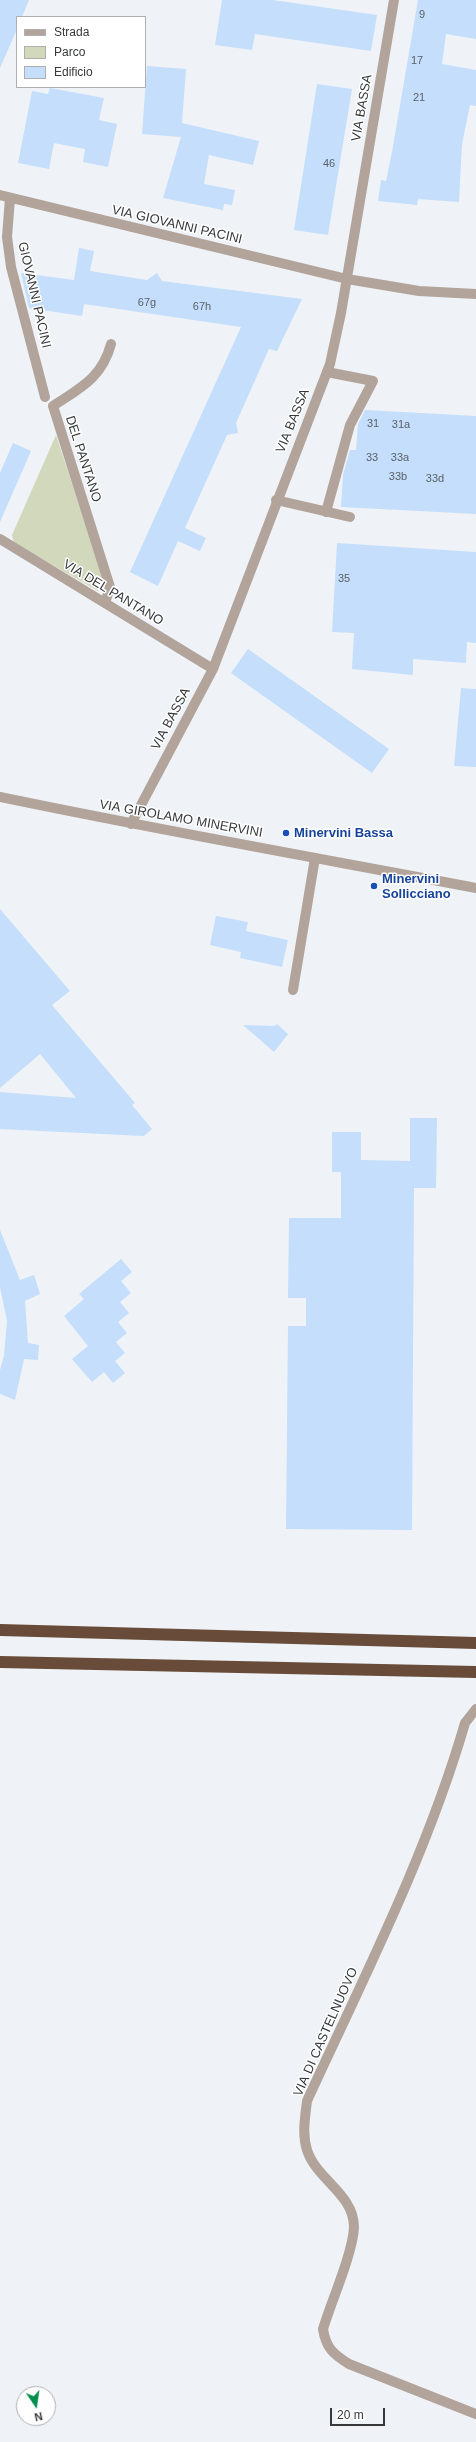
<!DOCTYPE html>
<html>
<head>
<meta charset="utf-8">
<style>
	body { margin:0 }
	#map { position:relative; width:476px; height:2442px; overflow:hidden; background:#eff3f7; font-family:Arial,sans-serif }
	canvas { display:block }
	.legend { position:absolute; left:16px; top:16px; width:130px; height:72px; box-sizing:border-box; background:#fff; border:1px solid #afafb0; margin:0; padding:5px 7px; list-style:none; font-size:12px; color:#37383a }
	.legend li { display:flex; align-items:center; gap:8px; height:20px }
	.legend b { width:20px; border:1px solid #afafb0 }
	.north { position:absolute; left:16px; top:2386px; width:40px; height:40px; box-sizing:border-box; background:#fff; border:1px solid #afafb0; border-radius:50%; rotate:167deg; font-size:11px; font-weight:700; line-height:16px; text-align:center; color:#37383a }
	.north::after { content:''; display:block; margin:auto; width:14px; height:18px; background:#008e4c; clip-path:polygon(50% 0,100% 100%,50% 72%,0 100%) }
	.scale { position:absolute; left:330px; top:2408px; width:55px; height:18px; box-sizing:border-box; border:2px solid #37383a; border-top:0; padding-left:5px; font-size:12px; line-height:14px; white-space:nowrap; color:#37383a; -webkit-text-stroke:3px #fff; paint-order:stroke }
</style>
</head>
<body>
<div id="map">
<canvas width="476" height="2442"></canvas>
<ul class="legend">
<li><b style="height:5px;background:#b2a49a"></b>Strada</li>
<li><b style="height:11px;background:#d2d8bc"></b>Parco</li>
<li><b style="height:11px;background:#c4defb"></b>Edificio</li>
</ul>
<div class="north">N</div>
<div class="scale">20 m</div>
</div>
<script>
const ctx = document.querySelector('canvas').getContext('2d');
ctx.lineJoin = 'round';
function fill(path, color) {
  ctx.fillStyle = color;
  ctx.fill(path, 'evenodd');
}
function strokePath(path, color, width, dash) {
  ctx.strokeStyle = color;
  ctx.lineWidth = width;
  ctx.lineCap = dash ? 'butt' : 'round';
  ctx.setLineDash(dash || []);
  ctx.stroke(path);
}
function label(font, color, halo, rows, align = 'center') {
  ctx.font = font + ' Arial,sans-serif';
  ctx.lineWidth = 3;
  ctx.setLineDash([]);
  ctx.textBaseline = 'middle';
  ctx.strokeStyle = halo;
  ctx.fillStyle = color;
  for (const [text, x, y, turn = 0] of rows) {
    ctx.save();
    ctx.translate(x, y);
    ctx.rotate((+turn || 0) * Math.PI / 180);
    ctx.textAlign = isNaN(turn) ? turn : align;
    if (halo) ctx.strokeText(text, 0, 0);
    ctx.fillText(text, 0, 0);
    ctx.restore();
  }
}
const green = new Path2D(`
	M 56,435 L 104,580 L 103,587 L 98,591 L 14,543 L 12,535 Z`);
const building = new Path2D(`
	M 0,0 L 29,0 L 22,17 L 17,17 L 17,29 L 0,68 Z
	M 222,0 L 273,0 L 377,15 L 371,51 L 255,34 L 252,50 L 215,45 Z
	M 418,0 L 476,0 L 476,39 L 446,34 L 442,64 L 476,70 L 476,106 L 470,105 L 462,144 L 459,202 L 418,199 L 417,205 L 378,201 L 381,180 L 386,181 L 392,152 Z
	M 147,66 L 186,69 L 182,123 L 259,141 L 253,165 L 209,155 L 204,184 L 235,190 L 232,205 L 224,204 L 223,210 L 163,198 L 181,137 L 142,134 Z
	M 317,84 L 352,89 L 328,235 L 294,230 Z
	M 50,88 L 104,98 L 99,120 L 117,124 L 108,167 L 83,162 L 85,149 L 54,143 L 49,169 L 18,163 L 32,91 L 48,94 Z
	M 79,248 L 94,251 L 90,271 L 147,280 L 157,273 L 162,281 L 302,299 L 277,351 L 269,349 L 236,423 L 238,433 L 227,435 L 185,528 L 206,538 L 200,551 L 178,541 L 158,586 L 130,572 L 241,327 L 84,304 L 82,316 L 29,308 L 21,273 L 74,280 Z
	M 365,410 L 476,416 L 476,514 L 341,507 L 343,475 L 350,450 L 356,450 L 358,424 Z
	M 13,443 L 31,451 L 0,522 L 0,473 Z
	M 337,543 L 476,552 L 476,643 L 467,642 L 466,663 L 413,659 L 413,675 L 352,669 L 354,633 L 332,632 Z
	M 248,649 L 389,749 L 372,773 L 231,673 Z
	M 461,688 L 476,689 L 476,767 L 454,766 Z
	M 0,909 L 70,991 L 52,1005 L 135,1103 L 132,1105 L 152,1129 L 144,1136 L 0,1129 L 0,1092 L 76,1098 L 40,1054 L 0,1088 Z
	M 216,916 L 248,922 L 246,931 L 288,940 L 282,967 L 240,958 L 241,952 L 210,945 Z
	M 277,1024 L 288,1034 L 274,1052 L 243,1025 L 274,1026 Z
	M 410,1118 L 437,1118 L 436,1188 L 414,1188 L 412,1530 L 286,1529 L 288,1326 L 306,1326 L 306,1298 L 288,1298 L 289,1218 L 341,1218 L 341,1172 L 332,1172 L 332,1132 L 361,1132 L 361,1160 L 410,1161 Z
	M 0,1230 L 20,1280 L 34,1275 L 40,1294 L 25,1301 L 28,1343 L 39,1345 L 38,1360 L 24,1359 L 15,1400 L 0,1394 L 0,1370 L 4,1356 L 7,1321 L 0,1287 Z
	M 121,1259 L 132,1272 L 121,1281 L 131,1293 L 120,1302 L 129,1313 L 118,1322 L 127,1333 L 116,1342 L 125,1353 L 115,1361 L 125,1373 L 113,1383 L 104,1372 L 92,1382 L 72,1359 L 88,1346 L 64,1316 L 84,1299 L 79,1294 Z`);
const lane = new Path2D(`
	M 276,500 L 350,517
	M 326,512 L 350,425 L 373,381 L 327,372
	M 293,990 L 315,858`);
const street = new Path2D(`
	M 0,195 L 347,279 L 419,291 L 476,294
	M 10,198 L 7,237 L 11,267 L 45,397
	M 0,539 L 213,669
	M 105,603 L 110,587 L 53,406 C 80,388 102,378 111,344
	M 0,797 C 158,830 317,858 476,888
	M 131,824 L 213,669 L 330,364 L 341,313 L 394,0
	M 476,1709 L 465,1723 C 427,1854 364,1977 307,2101 C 305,2118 302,2134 307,2150 C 316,2179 354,2194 354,2227 C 353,2253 331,2302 323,2329 C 326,2348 333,2354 349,2364 L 476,2414`);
const highway = new Path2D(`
	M 0,1630 L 476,1643
	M 0,1662 L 476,1672`);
const markers = [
	[286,833,4,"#1a4fb4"],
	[374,886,4,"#1a4fb4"]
];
const numberNames = [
	["9",422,15],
	["17",417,61],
	["21",419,98],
	["46",329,164],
	["67g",147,303],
	["67h",202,307],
	["31",373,424],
	["31a",401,425],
	["33",372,458],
	["33a",400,458],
	["33b",398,477],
	["33d",435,479],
	["35",344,579]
];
const streetNames = [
	["VIA BASSA",362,108,-80],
	["VIA GIOVANNI PACINI",177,225,13],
	["GIOVANNI PACINI",34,295,77],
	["VIA BASSA",293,421,-68],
	["DEL PANTANO",83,459,72],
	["VIA DEL PANTANO",113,593,31],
	["VIA BASSA",171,719,-62],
	["VIA GIROLAMO MINERVINI",181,819,10],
	["VIA DI CASTELNUOVO",326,2032,-66]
];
const transitNames = [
	["Minervini Bassa",294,833],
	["Minervini",382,879],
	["Sollicciano",382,894]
];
fill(green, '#d2d8bc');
fill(building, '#c4defb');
strokePath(lane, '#b2a49a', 10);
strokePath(street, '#b2a49a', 10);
strokePath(highway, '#684c39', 12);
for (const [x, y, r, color] of markers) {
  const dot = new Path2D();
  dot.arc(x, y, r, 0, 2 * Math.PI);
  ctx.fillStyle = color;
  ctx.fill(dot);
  strokePath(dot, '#fff', 1.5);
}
label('11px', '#5a626a', null, numberNames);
label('13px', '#37383a', '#fff', streetNames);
label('bold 13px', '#164399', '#fff', transitNames, 'left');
</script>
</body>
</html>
